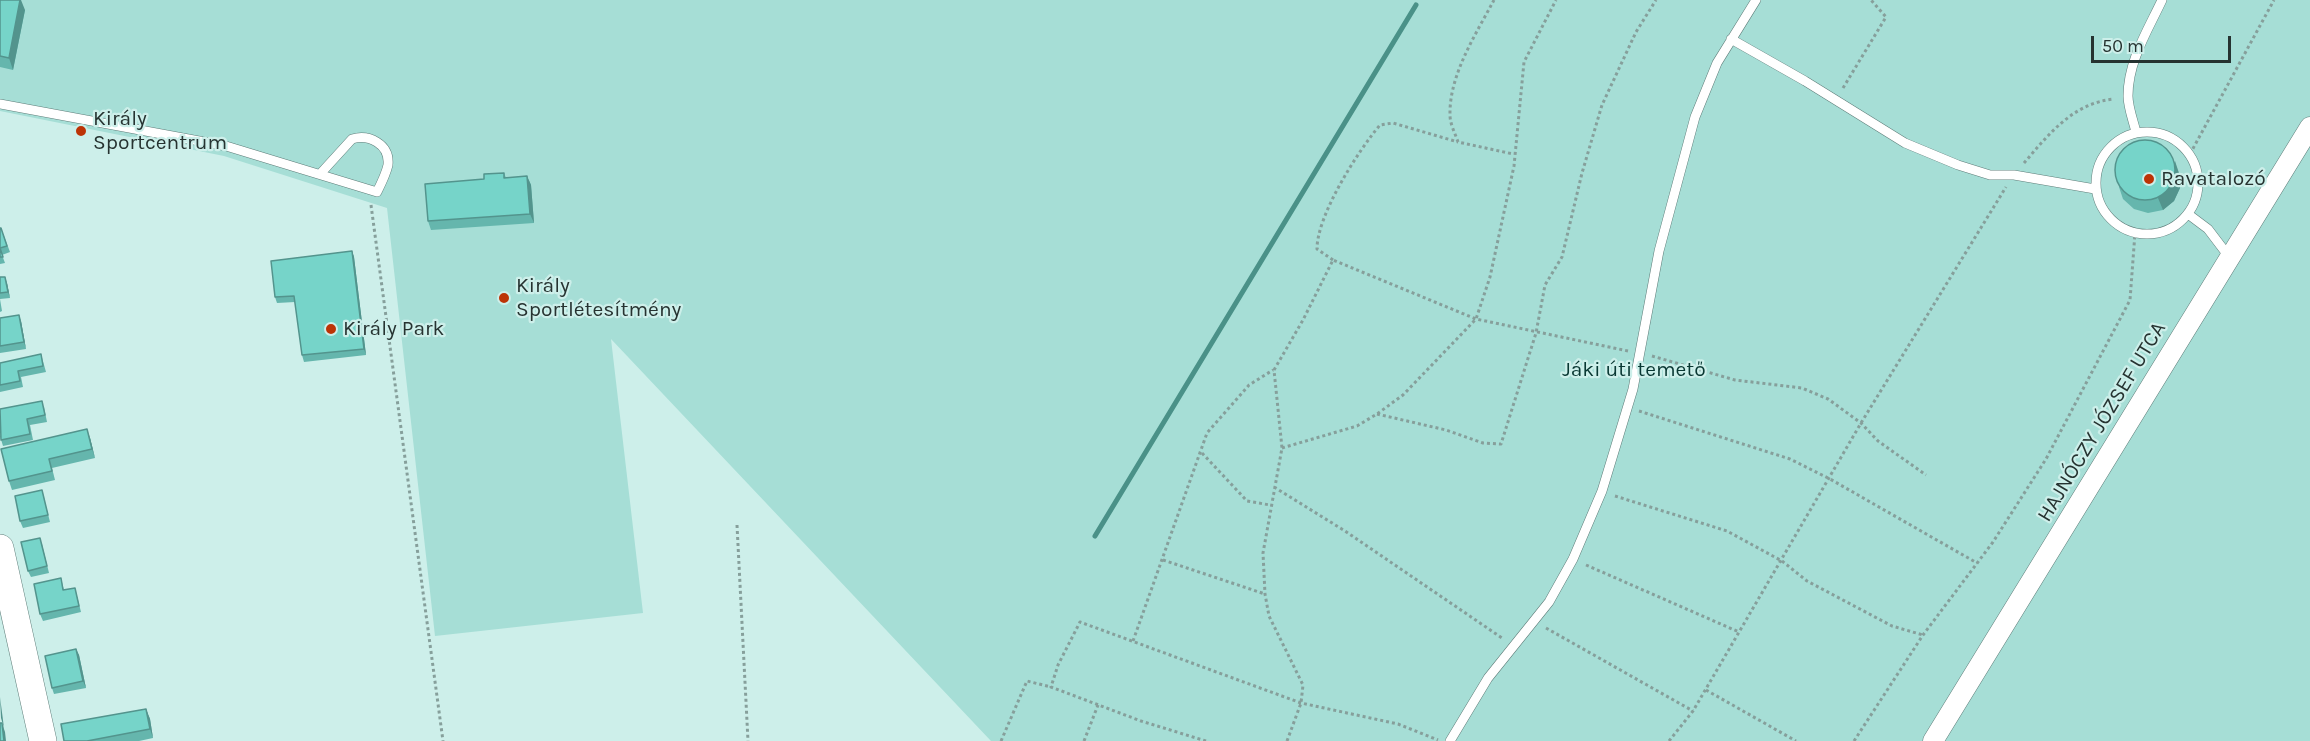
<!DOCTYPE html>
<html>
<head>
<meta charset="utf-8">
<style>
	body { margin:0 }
	#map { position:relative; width:2310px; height:741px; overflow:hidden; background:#cdefea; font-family:Karla,sans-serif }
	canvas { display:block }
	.scale { position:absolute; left:2091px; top:36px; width:140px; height:27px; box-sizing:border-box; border:3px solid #263331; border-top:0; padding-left:8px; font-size:18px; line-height:21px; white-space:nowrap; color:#263331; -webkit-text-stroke:4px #cdefea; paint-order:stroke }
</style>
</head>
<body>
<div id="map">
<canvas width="2310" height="741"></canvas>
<div class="scale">50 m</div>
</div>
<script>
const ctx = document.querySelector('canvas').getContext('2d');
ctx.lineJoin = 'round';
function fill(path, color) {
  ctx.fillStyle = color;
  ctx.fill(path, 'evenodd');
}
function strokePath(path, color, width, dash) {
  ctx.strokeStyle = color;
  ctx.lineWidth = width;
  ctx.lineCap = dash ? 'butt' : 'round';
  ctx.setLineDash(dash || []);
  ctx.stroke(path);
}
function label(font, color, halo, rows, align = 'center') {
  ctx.font = font + ' Karla,sans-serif';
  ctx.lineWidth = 4.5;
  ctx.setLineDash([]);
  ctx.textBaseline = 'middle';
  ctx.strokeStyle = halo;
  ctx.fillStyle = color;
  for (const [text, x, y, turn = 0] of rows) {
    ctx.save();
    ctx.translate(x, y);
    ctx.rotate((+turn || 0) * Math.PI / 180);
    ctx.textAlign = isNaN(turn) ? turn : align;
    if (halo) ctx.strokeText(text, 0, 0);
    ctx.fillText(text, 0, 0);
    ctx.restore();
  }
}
const green = new Path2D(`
	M 0,0 L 2310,0 L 2310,741 L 991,741 L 611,339 L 643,613 L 435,636 L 387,208 L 224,156 L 0,111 Z`);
const stream = new Path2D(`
	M 1095,536 L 1416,5`);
const path = new Path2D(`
	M 1494,0 C 1476,34 1449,75 1450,115 C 1450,124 1455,133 1458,142 L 1513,154
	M 1843,88 L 1886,17 L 1871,0
	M 2190,154 L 2274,0
	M 2024,163 C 2049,134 2073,103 2114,99
	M 371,205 L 443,741
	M 1333,260 L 1317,249 C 1317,215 1358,151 1380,125 L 1393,123 L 1458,142
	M 1652,356 L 1735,380 L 1802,388 L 1828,399 L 1861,423 L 1878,441 L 1926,475
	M 1639,411 L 1790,459 L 1830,479 L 1977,563
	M 1377,414 L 1446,430 L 1483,443 L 1501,444 L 1536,333 L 1545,285 L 1562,257 L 1582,173 L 1602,105 L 1636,32 L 1656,0
	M 1282,448 L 1357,426 L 1377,414 L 1403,395 L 1476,319 L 1490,277 L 1514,166 L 1524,62 L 1556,0
	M 1202,453 L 1247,501 L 1270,505
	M 1274,487 L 1345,531 L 1502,638
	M 1615,496 L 1727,531 L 1782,561 L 1807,581 L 1892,626 L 1923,635
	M 737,525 L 748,741
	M 1163,560 L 1265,594
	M 1586,565 L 1739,632
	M 1546,628 L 1693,711
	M 1133,641 L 1207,433 L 1249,385 L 1273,370
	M 1706,690 L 1796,741
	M 1001,741 L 1027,681 L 1051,687
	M 1084,741 L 1098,705
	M 1206,741 L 1141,721 L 1051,687 L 1058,665 L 1080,622 L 1301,703 L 1398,724 L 1438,740
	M 1287,741 L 1301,703 L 1303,685 L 1269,616 L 1265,594 L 1263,553 L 1282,448 L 1274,370 L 1303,320 L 1333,260 L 1476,319 L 1628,351
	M 1669,741 L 1693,711 L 1861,423 L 2006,187
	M 1854,741 L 1923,635 L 1993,542 L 2046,459 L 2130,300 L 2135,233`);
const service = new Path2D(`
	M 1731,39 L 1805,81 L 1905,143 L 1958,165 L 1990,175 L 2014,175 L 2095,189
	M 0,104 L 226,146 L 377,192 C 381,184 386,174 388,165 C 390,144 369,134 352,139 L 321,173
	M2096 183a51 51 0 1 1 102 0a51 51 0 1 1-102 0Z
	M 2136,132 C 2133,120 2128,107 2128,96 C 2128,61 2148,30 2162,0
	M 2188,214 L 2208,229 L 2230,258
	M 1450,741 L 1488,678 L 1549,602 L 1573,559 L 1602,491 L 1633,389 L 1659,251 L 1695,117 L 1717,63 L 1756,0`);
const minor = new Path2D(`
	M 1933,741 L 2310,127`);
const secondary = new Path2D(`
	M 0,548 L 43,741`);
const wall = new Path2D(`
	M 0,0 L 25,10 L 13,70 L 0,67 Z
	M 504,173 L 506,178 L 527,176 L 531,185 L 534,223 L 431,230 L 428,221 L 484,179 Z
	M 2179,173 L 2180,188 L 2174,201 L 2163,210 L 2148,213 L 2134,209 L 2123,199 L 2119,187 Z
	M 0,228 L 1,228 L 10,252 L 2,255 L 5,263 L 0,264 Z
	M 352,251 L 354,257 L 366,355 L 304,362 L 302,355 L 295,302 L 277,303 L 275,297 Z
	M 0,277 L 7,283 L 10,298 L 0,299 L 2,311 L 0,312 Z
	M 0,318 L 21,321 L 26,349 L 0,353 Z
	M 41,354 L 46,372 L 21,377 L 23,387 L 0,392 L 0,363 Z
	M 44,407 L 47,422 L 30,425 L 33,440 L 3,446 L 0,436 Z
	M 90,438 L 95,458 L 52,468 L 55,480 L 12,490 L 9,481 L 1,449 Z
	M 42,490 L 50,522 L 23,528 L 20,521 Z
	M 42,544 L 49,573 L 31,577 L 28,571 Z
	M 61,578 L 64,590 L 75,588 L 81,612 L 43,621 L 40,614 Z
	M 76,649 L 79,655 L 86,688 L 54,694 L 52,688 Z
	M 146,709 L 150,719 L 153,738 L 139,741 L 64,741 Z`);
const shadedWall = new Path2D(`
	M 20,0 L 21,0 L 25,10 L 13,70 L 9,58 Z
	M 2175,161 L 2179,173 L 2180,188 L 2174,201 L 2163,210 L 2158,198 Z
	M 527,176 L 531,185 L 534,223 L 530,214 Z
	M 352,251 L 354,257 L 366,355 L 364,349 Z
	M 5,277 L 7,283 L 10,298 L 8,292 Z
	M 19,315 L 21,321 L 26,349 L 24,342 Z
	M 87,429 L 90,438 L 95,458 L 92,449 Z
	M 76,649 L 79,655 L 86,688 L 83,681 Z
	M 0,697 L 4,728 L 1,718 Z
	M 146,709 L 150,719 L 153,738 L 150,729 Z
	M 2,723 L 5,732 L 6,741 L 4,741 Z`);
const building = new Path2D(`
	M 0,0 L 20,0 L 9,58 L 0,56 Z
	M2115 170a30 30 0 1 1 60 0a30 30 0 1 1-60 0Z
	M 504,173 L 504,178 L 527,176 L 530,214 L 428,221 L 425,184 L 484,179 L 484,174 Z
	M 0,228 L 1,228 L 7,246 L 0,248 L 3,257 L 0,257 Z
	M 352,251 L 364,349 L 302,355 L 294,296 L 275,297 L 271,261 Z
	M 0,277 L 5,277 L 8,292 L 0,293 Z
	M 19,315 L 24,342 L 0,346 L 0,318 Z
	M 41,354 L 43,366 L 18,371 L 20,381 L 0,385 L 0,363 Z
	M 42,401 L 45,415 L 27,419 L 30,434 L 1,440 L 0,409 Z
	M 87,429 L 92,449 L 49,459 L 52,471 L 9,481 L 1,449 Z
	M 42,490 L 48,515 L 20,521 L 15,496 Z
	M 40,538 L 47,566 L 28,571 L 21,542 Z
	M 61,578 L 63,590 L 75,588 L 79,606 L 40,614 L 34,584 Z
	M 76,649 L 83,681 L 52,688 L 45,656 Z
	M 146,709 L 150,729 L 87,741 L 64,741 L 61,724 Z
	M 0,723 L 2,723 L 4,741 L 0,741 Z`);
const markers = [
	[81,131,6,"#bc3306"],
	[2149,179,6,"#bc3306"],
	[504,298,6,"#bc3306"],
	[331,329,6,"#bc3306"]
];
const poiNames = [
	["Király",93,119],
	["Sportcentrum",93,143],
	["Ravatalozó",2161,179],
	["Király",516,286],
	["Sportlétesítmény",516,310],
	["Király Park",343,329]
];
const parkNames = [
	["Jáki úti temető",1634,370]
];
const streetNames = [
	["HAJNÓCZY JÓZSEF UTCA",2102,422,-59]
];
fill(green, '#a6ded6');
strokePath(stream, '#4a9188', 5);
strokePath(service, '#5f7e7a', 10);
strokePath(minor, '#5f7e7a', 21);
strokePath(secondary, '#5f7e7a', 28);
strokePath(path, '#869f9b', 3, [3, 3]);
strokePath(service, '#fff', 9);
strokePath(minor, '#fff', 20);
strokePath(secondary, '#fff', 27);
fill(wall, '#65b6ad');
fill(shadedWall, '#53948d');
fill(building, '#76d4c9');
strokePath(building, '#53948d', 1.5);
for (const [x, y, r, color] of markers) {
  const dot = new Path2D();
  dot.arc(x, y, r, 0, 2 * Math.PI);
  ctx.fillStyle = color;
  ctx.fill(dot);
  strokePath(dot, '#cdefea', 2);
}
label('21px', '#263331', '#cdefea', poiNames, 'left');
label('21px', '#093833', '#cdefea', parkNames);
label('21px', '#263331', '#cdefea', streetNames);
</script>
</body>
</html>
